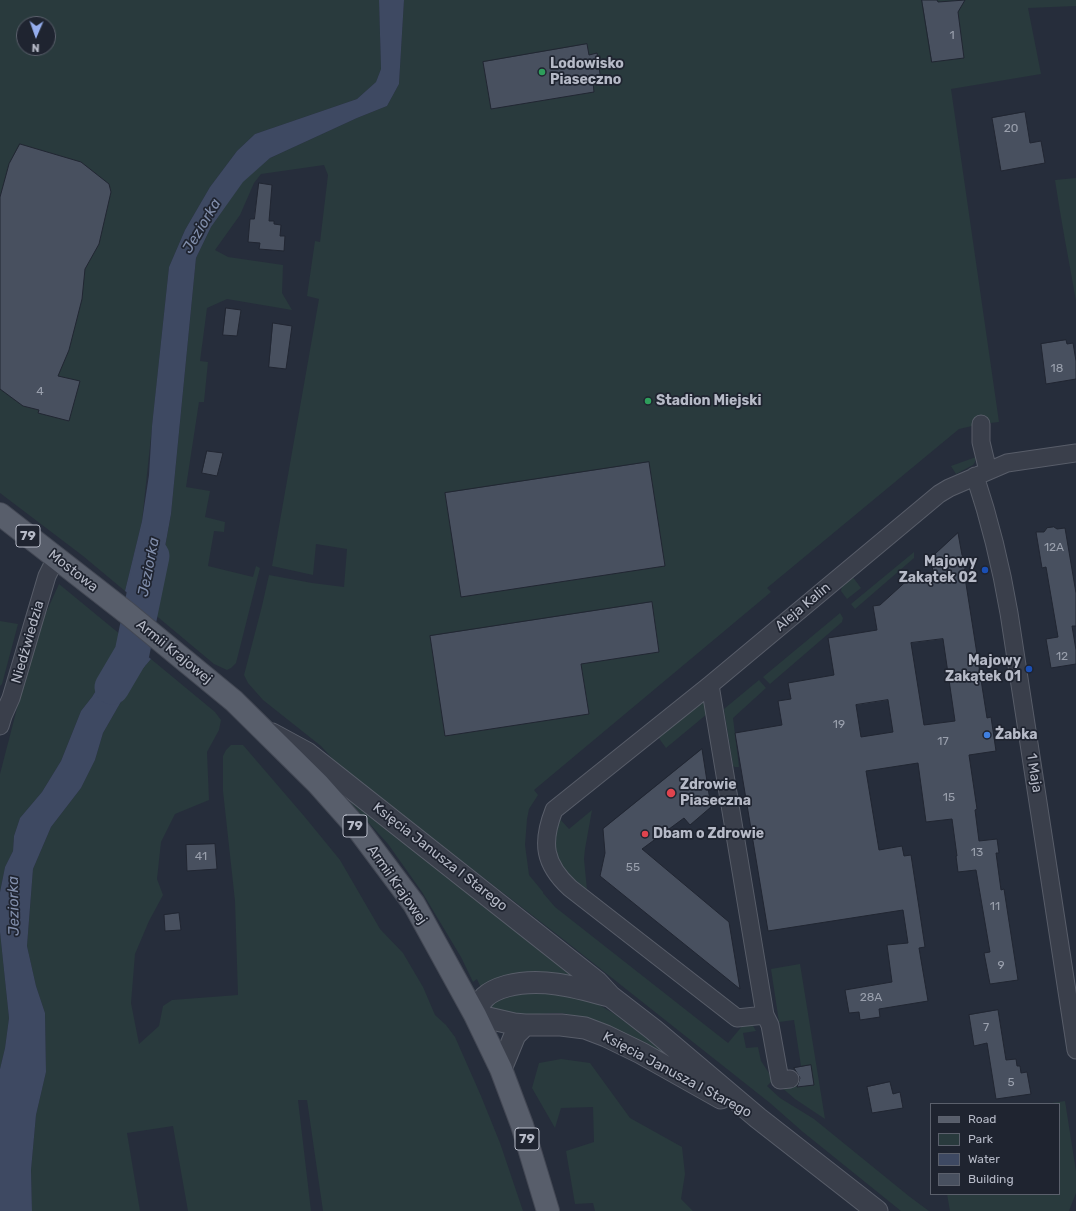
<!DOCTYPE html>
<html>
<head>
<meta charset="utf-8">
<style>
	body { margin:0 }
	#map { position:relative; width:1076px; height:1211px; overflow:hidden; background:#262d3b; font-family:Rubik,sans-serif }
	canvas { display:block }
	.legend { position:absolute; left:930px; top:1103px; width:130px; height:92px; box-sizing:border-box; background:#1f2430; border:1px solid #5b606c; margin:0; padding:5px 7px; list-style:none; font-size:12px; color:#b6bac7 }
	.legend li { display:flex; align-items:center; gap:8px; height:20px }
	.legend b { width:20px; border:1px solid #5b606c }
	.north { position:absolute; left:16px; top:16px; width:40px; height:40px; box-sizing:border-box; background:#1f2430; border:1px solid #5b606c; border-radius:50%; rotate:182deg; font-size:11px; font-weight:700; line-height:16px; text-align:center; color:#b6bac7 }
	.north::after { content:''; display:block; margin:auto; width:14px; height:18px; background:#95aded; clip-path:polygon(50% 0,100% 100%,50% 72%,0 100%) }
</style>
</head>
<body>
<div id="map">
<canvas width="1076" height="1211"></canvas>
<ul class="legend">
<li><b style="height:5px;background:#585e6b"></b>Road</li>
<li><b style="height:11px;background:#293a3d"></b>Park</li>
<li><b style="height:11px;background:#3e4962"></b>Water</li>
<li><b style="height:11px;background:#48505f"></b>Building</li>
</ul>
<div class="north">N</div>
</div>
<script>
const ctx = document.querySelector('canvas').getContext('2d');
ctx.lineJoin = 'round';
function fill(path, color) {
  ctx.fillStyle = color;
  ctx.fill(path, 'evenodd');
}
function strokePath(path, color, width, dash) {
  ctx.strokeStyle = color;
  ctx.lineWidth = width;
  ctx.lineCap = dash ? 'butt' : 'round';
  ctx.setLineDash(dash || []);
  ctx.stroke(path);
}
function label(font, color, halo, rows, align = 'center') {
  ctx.font = font + ' Rubik,sans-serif';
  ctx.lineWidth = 3.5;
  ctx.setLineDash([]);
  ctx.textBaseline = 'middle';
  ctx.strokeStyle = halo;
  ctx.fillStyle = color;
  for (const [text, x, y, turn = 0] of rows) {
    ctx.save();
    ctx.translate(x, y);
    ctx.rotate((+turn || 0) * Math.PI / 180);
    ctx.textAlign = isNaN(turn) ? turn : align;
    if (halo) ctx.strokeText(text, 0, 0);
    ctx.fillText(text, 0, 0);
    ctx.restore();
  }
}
const green = new Path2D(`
	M 0,0 L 379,0 L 381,69 L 376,82 L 357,99 L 255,134 L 237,151 L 210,187 L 185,230 L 169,267 L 142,521 L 125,591 L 83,556 L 0,493 ZM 24,24 L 48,24 L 48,48 L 24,48 Z
	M 404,0 L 1076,0 L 1076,6 L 1028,8 L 1041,74 L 951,89 L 999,422 L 981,424 L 959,429 L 767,588 L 771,592 L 534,790 L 538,795 L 529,809 L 527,819 L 525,845 L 529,875 L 543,892 L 543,893 L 555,907 L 728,1043 L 743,1025 L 752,1024 L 756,1031 L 743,1033 L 746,1048 L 758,1047 L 761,1061 L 769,1073 L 770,1077 L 773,1080 L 797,1083 L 798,1087 L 814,1085 L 811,1065 L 801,1066 L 794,1020 L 779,1022 L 771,969 L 800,964 L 825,1119 L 795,1099 L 773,1080 L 767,1086 L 780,1098 L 814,1119 L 910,1197 L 929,1211 L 901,1211 L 803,1132 L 770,1103 L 559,936 L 339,766 L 321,746 L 263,700 L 248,683 L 244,675 L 262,606 L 269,575 L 312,583 L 344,587 L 347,549 L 316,544 L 313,575 L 272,566 L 319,299 L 307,296 L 315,241 L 320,242 L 328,175 L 324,165 L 261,174 L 254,183 L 240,215 L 215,250 L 228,257 L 283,265 L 282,293 L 292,310 L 227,299 L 207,308 L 200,361 L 208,362 L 204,402 L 199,402 L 186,487 L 210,491 L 205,517 L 225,522 L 224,532 L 214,531 L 208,566 L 253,577 L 256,566 L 260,568 L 236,663 L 231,668 L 227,670 L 214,664 L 153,613 L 171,514 L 196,258 L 211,227 L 243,181 L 270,158 L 357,118 L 387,106 L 399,84 Z
	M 1076,178 L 1076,301 C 1069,261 1061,221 1055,180 Z
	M 976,457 L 975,462 L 973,465 L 956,474 L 951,466 Z
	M 914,552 L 914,558 L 855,609 L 851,604 Z
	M 852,576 L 861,588 L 847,599 L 841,591 L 842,584 Z
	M 59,584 L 121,635 L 110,668 L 92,697 L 81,711 L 61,761 L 42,792 L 20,818 L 14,836 L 13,851 L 5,867 L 0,892 L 0,774 L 36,635 Z
	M 840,613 L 843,618 L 842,622 L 770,684 L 763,677 Z
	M 0,621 L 18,624 L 2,684 L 0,686 Z
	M 151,659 L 215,712 L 221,720 L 219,730 L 207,752 L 209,800 L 175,814 L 161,842 L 157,879 L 163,895 L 149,921 L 135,954 L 131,1003 L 139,1044 L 159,1026 L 163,1006 L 172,1000 L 238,995 L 235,901 L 223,791 L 223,756 L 226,750 L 231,745 L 243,745 L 304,816 L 340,860 L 380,929 L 403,953 L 423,987 L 435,1015 L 446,1025 L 455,1037 L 481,1096 L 500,1143 L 523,1211 L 323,1211 L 307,1100 L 298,1100 L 311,1211 L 188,1211 L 173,1126 L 127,1133 L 140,1211 L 32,1211 L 31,1170 L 36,1115 L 46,1072 L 45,1013 L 36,986 L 27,946 L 33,869 L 51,827 L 81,788 L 95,760 L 103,733 L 134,679 Z
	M 759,680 L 766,688 L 733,718 L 739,767 L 735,767 L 733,766 L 724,709 Z
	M 704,700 L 707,714 L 666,748 L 658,737 Z
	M 351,801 L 573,977 L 481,988 L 477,979 L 473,982 L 461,957 L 422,892 L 388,844 L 350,802 Z
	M 592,810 L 585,849 L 584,859 L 587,890 L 565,872 L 557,855 L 555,843 L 555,832 L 559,818 L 569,829 Z
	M 0,932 L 9,1018 L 5,1048 L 0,1069 Z
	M 550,991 L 594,1002 L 613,1013 L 700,1078 L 583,1018 C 576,1016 569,1014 562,1013 C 544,1012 503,1020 491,1008 C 495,991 536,992 550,991 Z
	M 561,1059 L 590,1063 L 630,1118 L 682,1147 L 685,1174 L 681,1199 L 693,1211 L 595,1211 L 593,1203 L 575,1204 L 566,1151 L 594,1142 L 593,1107 L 561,1108 L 555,1128 L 532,1088 L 539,1063 Z
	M 1065,1101 L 1076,1171 L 1076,1193 L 1069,1211 L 950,1211 L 947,1194 L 1059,1194 L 1059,1104 L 1045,1104 Z`);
const water = new Path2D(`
	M 379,0 L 404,0 L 399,84 L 387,106 L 357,118 L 270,158 L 243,182 L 211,227 L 196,258 L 171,514 L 153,613 L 125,591 L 142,521 L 149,475 L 152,426 L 169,267 L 185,230 L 210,187 L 237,151 L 255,134 L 357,99 L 376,82 L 381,69 Z
	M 121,635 L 151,659 L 134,679 L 103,733 L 95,760 L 81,788 L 51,827 L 33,869 L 27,946 L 36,986 L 45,1013 L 46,1072 L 36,1115 L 31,1170 L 32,1211 L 0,1211 L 0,1069 L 5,1048 L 9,1018 L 0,932 L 0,892 L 5,867 L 13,851 L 14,836 L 20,818 L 42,792 L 61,761 L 81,711 L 92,697 L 110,668 Z`);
const river = new Path2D(`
	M 112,687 L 132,653 L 152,556`);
const building = new Path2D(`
	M 922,0 L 937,0 L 938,2 L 965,0 L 958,12 L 964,58 L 932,62 Z
	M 587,44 L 589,55 L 597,53 L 601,81 L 593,82 L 594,92 L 491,109 L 483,62 Z
	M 1025,112 L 1030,143 L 1041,141 L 1045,163 L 1001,171 L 992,118 Z
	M 20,144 L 81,162 L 109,184 L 111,192 L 99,244 L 85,269 L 82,299 L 69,350 L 58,376 L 80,381 L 69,421 L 38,413 L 39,410 L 23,406 L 0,389 L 0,197 L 9,164 Z
	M 259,183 L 272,185 L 269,221 L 274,221 L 274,224 L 281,225 L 280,236 L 285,236 L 284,251 L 259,249 L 260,243 L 248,242 L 250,219 L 254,219 Z
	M 226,308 L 241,310 L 237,336 L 223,335 Z
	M 273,323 L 292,326 L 286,369 L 269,367 Z
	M 1066,340 L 1067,344 L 1073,343 L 1076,361 L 1076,379 L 1046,384 L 1041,344 Z
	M 207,451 L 223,453 L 217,476 L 202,473 Z
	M 649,462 L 665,566 L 461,597 L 445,493 Z
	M 1054,527 L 1057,529 L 1065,528 L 1076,593 L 1076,626 L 1072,626 L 1076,650 L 1076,664 L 1051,668 L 1046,639 L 1058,637 L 1046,567 L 1042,568 L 1036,532 L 1044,532 L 1047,528 Z
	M 958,533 L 962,555 L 967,563 L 964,571 L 987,718 L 991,717 L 996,751 L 969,755 L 977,809 L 975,810 L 979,841 L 997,839 L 999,853 L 996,853 L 1001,890 L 1004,889 L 1018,980 L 990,984 L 984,953 L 990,952 L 976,870 L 958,872 L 956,856 L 957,856 L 952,819 L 926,822 L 918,763 L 866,771 L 879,850 L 902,846 L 904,856 L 911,855 L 925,947 L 919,948 L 928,1001 L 879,1009 L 880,1017 L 860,1020 L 859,1012 L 849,1013 L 845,990 L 892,982 L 887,945 L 908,943 L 903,910 L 768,931 L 735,733 L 782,725 L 778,701 L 791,699 L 788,683 L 834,675 L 828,638 L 877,630 L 873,606 L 880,605 L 912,576 L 933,572 L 931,558 ZM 943,639 L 955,721 L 924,725 L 911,643 ZM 888,700 L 893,732 L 861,737 L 856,705 Z
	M 652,602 L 659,652 L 581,664 L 589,714 L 445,736 L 430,636 Z
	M 702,749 L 711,807 L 690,825 L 684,818 L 642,849 L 729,922 L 740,989 L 600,876 L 605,853 L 603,829 Z
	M 215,844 L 217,869 L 187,871 L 186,845 Z
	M 179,913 L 181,930 L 165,931 L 164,915 Z
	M 998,1010 L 1006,1060 L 1016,1059 L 1017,1066 L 1020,1066 L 1021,1073 L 1027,1072 L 1031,1094 L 996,1099 L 987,1043 L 974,1046 L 969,1015 Z
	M 811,1065 L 814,1085 L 797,1087 L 800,1078 L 794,1068 Z
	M 890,1082 L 893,1094 L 900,1092 L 903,1108 L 872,1113 L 867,1087 Z`);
const minor = new Path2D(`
	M 981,424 L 981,442 L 988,471
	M 975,476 C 990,521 1001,566 1009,613 L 1076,1050
	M 710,685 L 765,1015 L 770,1025 L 780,1080 L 790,1079
	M 0,726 L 3,716 L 11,698 L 47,576 L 56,558
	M 765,1015 L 737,1018 L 570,888 C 544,864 541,843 554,810 L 710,685 L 939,494 L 949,488 L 1007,463 L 1076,453`);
const tertiary = new Path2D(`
	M 272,734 L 307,753 L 597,982 L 610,996 L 654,1030 L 758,1118 L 877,1211
	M 609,996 C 576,987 541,977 507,986 C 500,988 491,991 485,997 C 480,1002 477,1008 475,1015 L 514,1024 L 525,1025 L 561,1025 L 585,1028 L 606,1036 L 641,1053 L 721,1098
	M 501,1069 L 515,1035 L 525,1025`);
const primary = new Path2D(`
	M 0,514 L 127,613 L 234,701 L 318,784 L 358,829 L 414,904 L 475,1015 L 501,1069 L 522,1125 L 548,1211`);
const markers = [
	[542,72,4,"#2e9e5b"],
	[648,401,4,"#2e9e5b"],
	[985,570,4,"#1a4fb4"],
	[1029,669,4,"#1a4fb4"],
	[987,735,4,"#3f7fe0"],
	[671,793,5,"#e0444e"],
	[645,834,4,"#e0444e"]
];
const numberNames = [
	["1",952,36],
	["20",1011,129],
	["18",1057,369],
	["4",40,392],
	["12A",1054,548],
	["12",1062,657],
	["19",839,725],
	["17",943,742],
	["15",949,798],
	["13",977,853],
	["41",201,857],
	["55",633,868],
	["11",995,907],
	["9",1001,966],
	["28A",871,998],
	["7",986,1028],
	["5",1011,1083]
];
const shields = [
	[28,536,24],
	[355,826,24],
	[527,1139,24]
];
const shieldNames = [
	["79",28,536],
	["79",355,826],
	["79",527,1139]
];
const poiNames = [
	["Lodowisko",550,64],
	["Piaseczno",550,80],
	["Stadion Miejski",656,401],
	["Majowy",977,562,"right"],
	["Zakątek 02",977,578,"right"],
	["Majowy",1021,661,"right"],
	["Zakątek 01",1021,677,"right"],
	["Żabka",995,735],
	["Zdrowie",680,785],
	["Piaseczna",680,801],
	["Dbam o Zdrowie",653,834]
];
const streetNames = [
	["Mostowa",73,571,38],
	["Aleja Kalin",803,607,-40],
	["Niedźwiedzia",28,642,-74],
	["Armii Krajowej",174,652,39],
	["1 Maja",1034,773,81],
	["Księcia Janusza I Starego",440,857,38],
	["Armii Krajowej",397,885,55],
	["Księcia Janusza I Starego",677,1075,28]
];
const waterNames = [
	["Jeziorka",202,226,-59],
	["Jeziorka",149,567,-79],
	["Jeziorka",14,906,-91]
];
fill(green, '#293a3d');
fill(water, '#3e4962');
strokePath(river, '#3e4962', 35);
fill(building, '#48505f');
strokePath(building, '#212632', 1);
strokePath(minor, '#585d69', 19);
strokePath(tertiary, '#585d69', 23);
strokePath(primary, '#434854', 24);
strokePath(minor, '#3a3f4b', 17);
strokePath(tertiary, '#3a3f4b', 21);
strokePath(primary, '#585e6b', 22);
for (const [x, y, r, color] of markers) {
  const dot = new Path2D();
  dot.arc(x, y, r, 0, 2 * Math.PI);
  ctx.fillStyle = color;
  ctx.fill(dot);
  strokePath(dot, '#1f2430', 1.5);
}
label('12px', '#9aa0ad', null, numberNames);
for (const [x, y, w] of shields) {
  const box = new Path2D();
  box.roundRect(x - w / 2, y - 11, w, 22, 3);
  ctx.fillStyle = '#1f2430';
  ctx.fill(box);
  strokePath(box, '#b6bac7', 1);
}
label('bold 13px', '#b6bac7', null, shieldNames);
label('bold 14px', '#b6bac7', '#1f2430', poiNames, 'left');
label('14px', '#b6bac7', '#1f2430', streetNames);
label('italic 15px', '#818eab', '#1f2430', waterNames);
</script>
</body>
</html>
